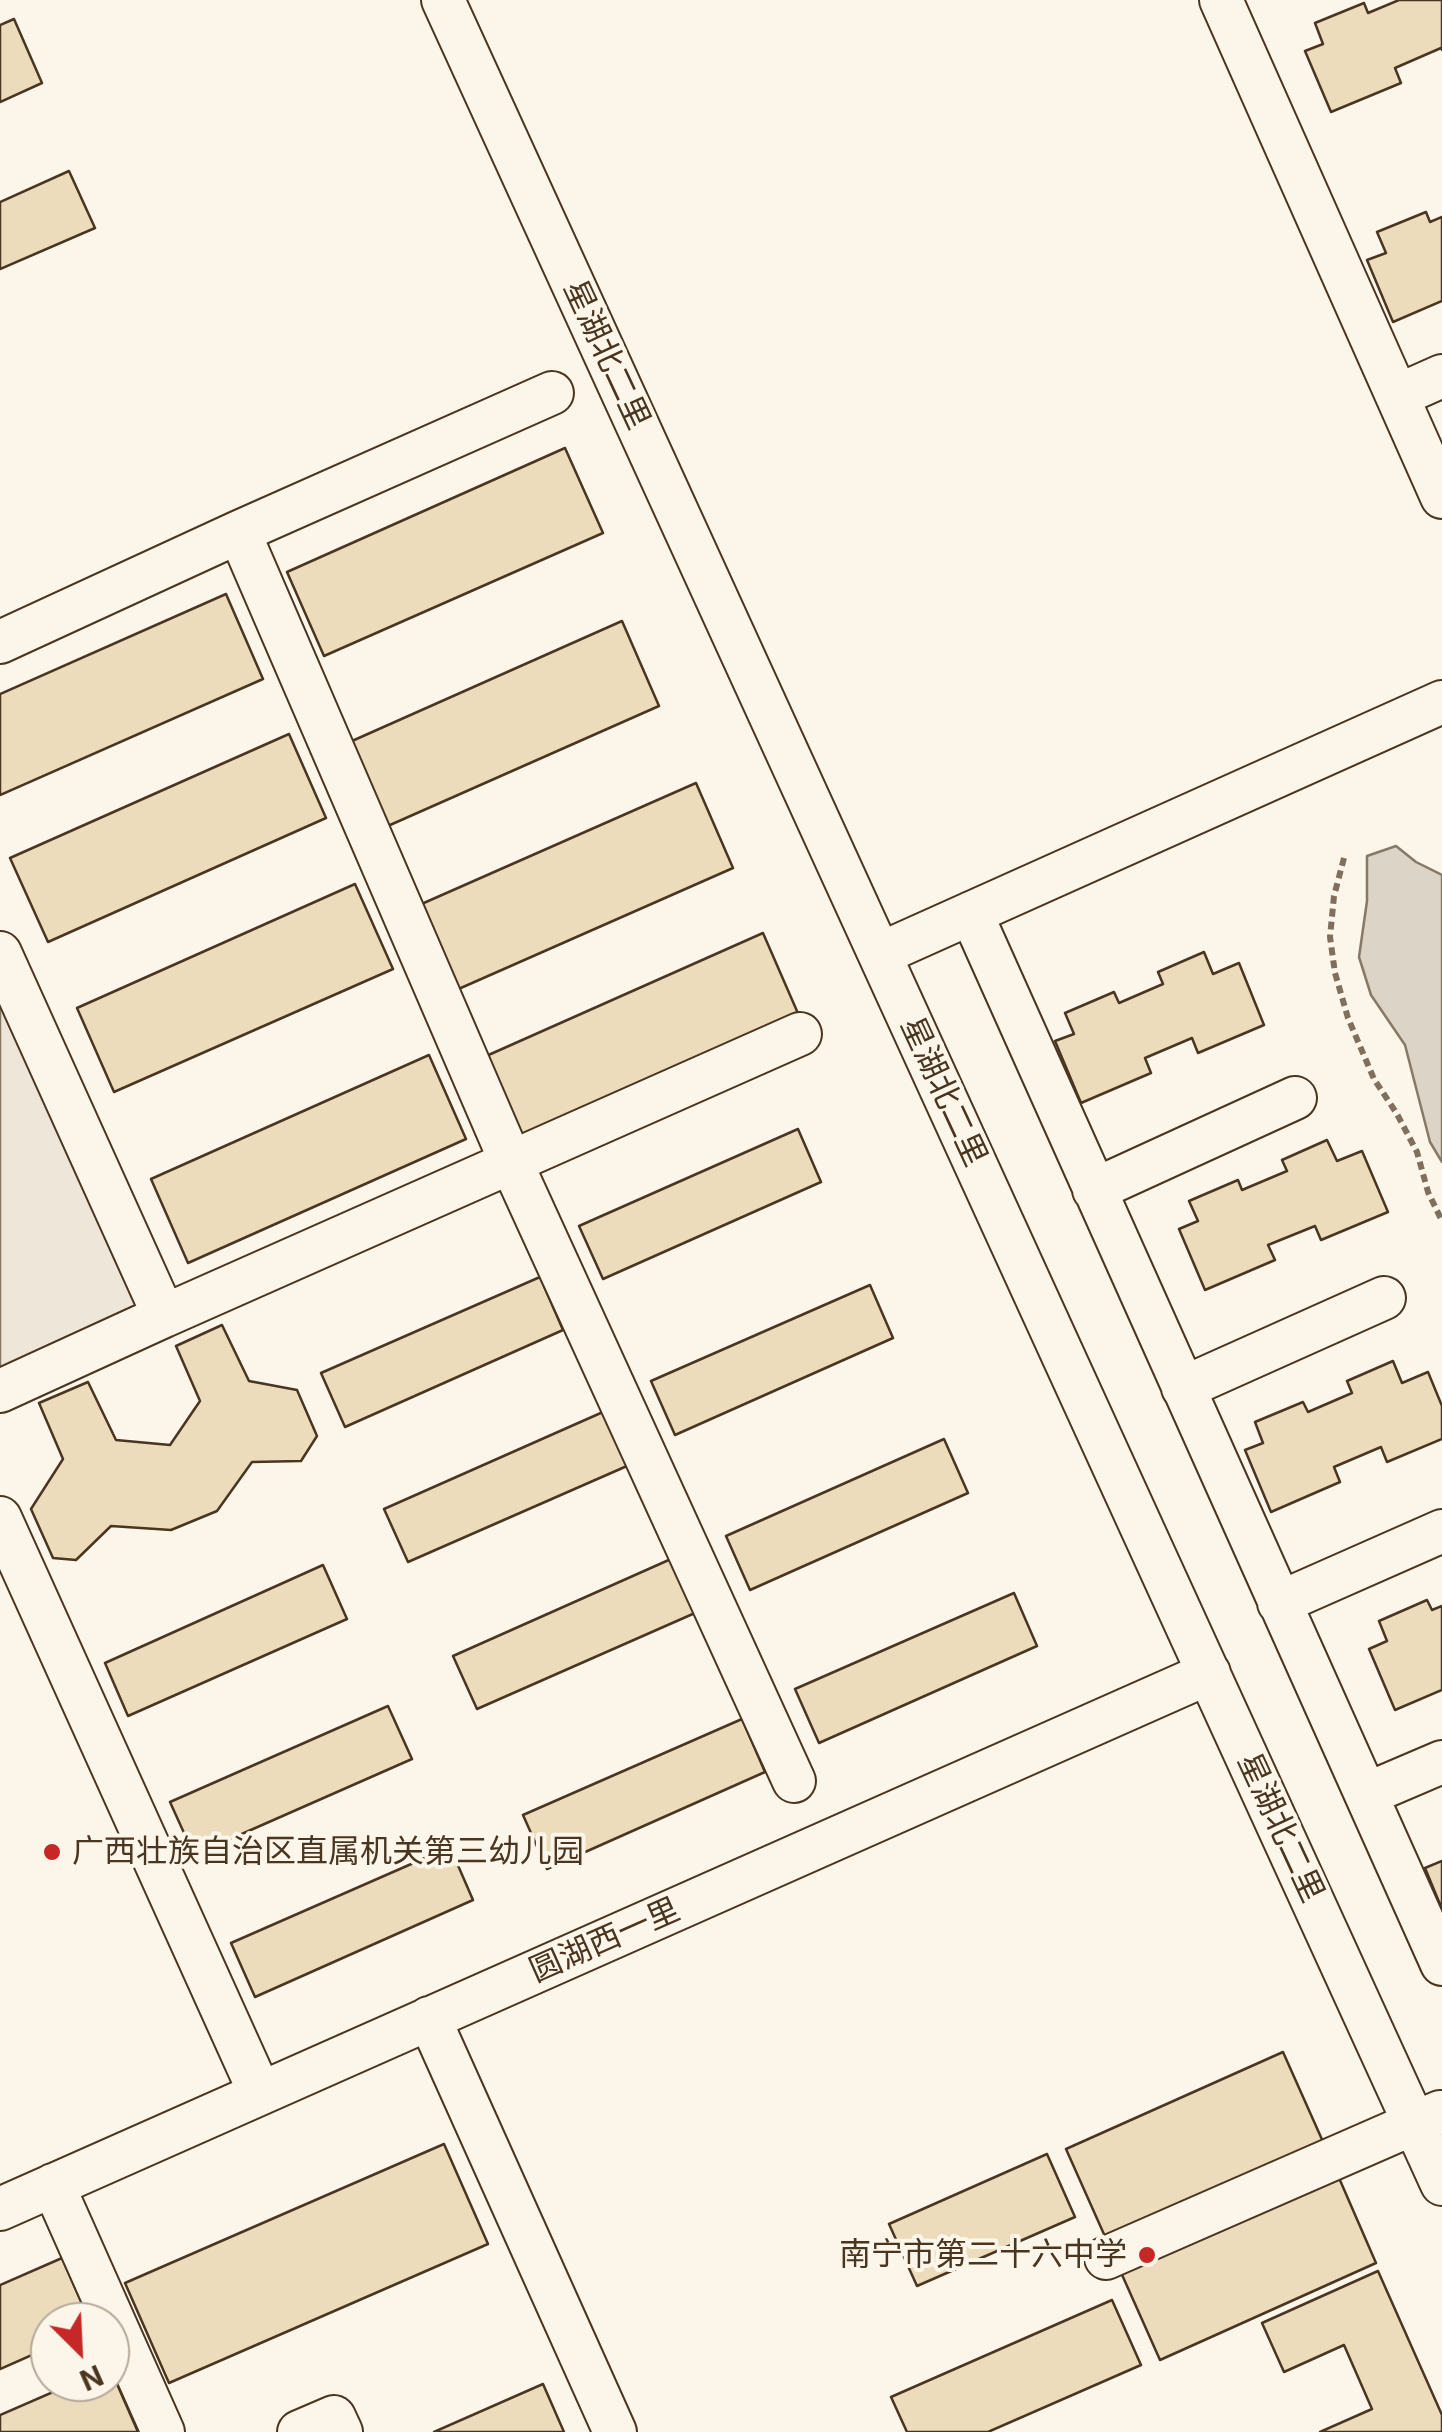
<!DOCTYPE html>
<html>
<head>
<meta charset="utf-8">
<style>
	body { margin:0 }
	#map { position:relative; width:1442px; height:2432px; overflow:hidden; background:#fbf6e9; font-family:Inter,sans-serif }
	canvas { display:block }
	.north { position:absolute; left:30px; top:2302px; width:100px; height:100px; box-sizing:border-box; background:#fbf6e9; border:2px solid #b4a999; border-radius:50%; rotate:156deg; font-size:28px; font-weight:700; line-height:40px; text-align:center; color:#4a3520 }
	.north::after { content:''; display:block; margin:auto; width:35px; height:45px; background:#c62828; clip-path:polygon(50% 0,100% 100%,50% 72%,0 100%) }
</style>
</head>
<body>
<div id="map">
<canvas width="1442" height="2432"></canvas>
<div class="north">N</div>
</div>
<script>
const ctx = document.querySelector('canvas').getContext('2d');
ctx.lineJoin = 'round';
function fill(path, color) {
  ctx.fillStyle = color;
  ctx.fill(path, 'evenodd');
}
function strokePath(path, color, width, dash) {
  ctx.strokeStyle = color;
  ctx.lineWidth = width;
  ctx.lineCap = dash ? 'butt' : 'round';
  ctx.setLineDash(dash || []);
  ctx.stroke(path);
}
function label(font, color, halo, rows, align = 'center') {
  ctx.font = font + ' Inter,"Noto Sans SC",sans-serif';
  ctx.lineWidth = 8;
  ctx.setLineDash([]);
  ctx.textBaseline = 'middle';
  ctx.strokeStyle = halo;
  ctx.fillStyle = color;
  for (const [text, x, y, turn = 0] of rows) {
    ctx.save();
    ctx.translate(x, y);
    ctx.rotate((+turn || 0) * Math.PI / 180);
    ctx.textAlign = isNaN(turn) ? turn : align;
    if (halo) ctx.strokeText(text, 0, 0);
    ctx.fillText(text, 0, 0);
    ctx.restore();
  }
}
const green = new Path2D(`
	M 0,1003 L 137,1308 L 0,1369 Z`);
const water = new Path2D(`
	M 1396,846 L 1416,862 L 1442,875 L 1442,1162 L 1430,1142 L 1405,1045 L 1371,995 L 1359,957 L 1367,901 L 1367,856 Z`);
const building = new Path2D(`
	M 1399,0 L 1442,0 L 1442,50 L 1441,48 L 1395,68 L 1401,83 L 1331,112 L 1305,51 L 1323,44 L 1315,23 L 1364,3 L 1368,13 Z
	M 14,19 L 42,83 L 0,102 L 0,25 Z
	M 69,171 L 95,228 L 0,269 L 0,202 Z
	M 1426,212 L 1430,222 L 1442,217 L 1442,301 L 1393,322 L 1367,260 L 1386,253 L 1377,232 Z
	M 565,448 L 603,533 L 324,656 L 287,572 Z
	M 226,594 L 263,679 L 0,795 L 0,694 Z
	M 622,621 L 659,706 L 381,829 L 343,745 Z
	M 289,734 L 326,818 L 48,942 L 10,858 Z
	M 696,783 L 733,868 L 454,991 L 417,906 Z
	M 355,884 L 393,969 L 114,1092 L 77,1008 Z
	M 763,933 L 800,1018 L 521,1141 L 484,1057 Z
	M 1204,952 L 1213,974 L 1239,963 L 1264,1025 L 1198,1053 L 1192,1038 L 1145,1058 L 1151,1073 L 1081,1103 L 1055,1041 L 1074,1034 L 1065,1013 L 1114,992 L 1119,1003 L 1163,984 L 1158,972 Z
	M 429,1055 L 466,1139 L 188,1263 L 151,1179 Z
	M 798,1129 L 821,1182 L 603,1279 L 579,1226 Z
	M 1327,1140 L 1337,1161 L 1362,1151 L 1388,1212 L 1321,1240 L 1315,1226 L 1268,1245 L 1275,1260 L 1205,1290 L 1179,1229 L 1198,1221 L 1189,1201 L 1238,1180 L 1242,1190 L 1287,1171 L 1282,1160 Z
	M 540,1277 L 563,1330 L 345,1427 L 321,1373 Z
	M 870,1285 L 893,1338 L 675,1435 L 651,1381 Z
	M 222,1325 L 249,1381 L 297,1390 L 317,1436 L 301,1461 L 252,1462 L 217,1511 L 171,1530 L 111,1526 L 76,1560 L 53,1558 L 31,1509 L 63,1459 L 39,1403 L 88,1382 L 116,1440 L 170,1445 L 200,1401 L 176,1346 Z
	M 1393,1361 L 1402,1383 L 1428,1372 L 1442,1406 L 1442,1439 L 1387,1462 L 1381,1447 L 1334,1467 L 1340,1482 L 1271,1512 L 1245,1450 L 1263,1443 L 1255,1422 L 1303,1402 L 1308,1412 L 1352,1393 L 1347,1381 Z
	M 603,1412 L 627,1466 L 408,1562 L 384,1509 Z
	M 944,1439 L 968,1493 L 750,1590 L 726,1536 Z
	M 671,1559 L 695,1613 L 477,1709 L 453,1656 Z
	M 323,1565 L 347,1619 L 128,1716 L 105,1663 Z
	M 1014,1593 L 1037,1646 L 819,1743 L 795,1689 Z
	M 1427,1600 L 1432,1610 L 1442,1606 L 1442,1690 L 1395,1710 L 1369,1649 L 1387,1641 L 1379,1621 Z
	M 388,1706 L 412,1759 L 194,1855 L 170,1802 Z
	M 742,1719 L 765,1772 L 547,1869 L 523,1815 Z
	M 450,1847 L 473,1900 L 255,1997 L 231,1943 Z
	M 1442,1861 L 1442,1909 L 1425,1868 Z
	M 1283,2052 L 1324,2144 L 1107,2241 L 1066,2149 Z
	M 444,2144 L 488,2244 L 169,2383 L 125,2283 Z
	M 1047,2154 L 1075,2217 L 917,2286 L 889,2224 Z
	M 1336,2171 L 1376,2263 L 1160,2360 L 1119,2268 Z
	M 62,2258 L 90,2322 L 50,2322 L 50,2347 L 0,2369 L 0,2285 Z
	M 1378,2271 L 1442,2415 L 1442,2432 L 1320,2432 L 1372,2409 L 1344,2345 L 1284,2372 L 1262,2323 Z
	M 1112,2300 L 1141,2365 L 988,2432 L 907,2432 L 891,2397 Z
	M 110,2368 L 138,2432 L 0,2432 L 0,2415 L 76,2382 L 110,2382 Z
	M 543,2384 L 564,2432 L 434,2432 Z`);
const path = new Path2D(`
	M 1344,858 L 1334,896 L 1330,937 L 1335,973 L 1348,1018 L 1374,1079 L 1397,1114 L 1417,1152 L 1428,1192 L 1442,1221`);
const minor = new Path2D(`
	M 443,0 L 1442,2184
	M 1221,0 L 1442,497
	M 1397,396 L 1442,376
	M 239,532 L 511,1162 L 794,1781
	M 0,642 L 239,532 L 552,393
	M 971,913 L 1442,1964
	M 0,953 L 164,1316 L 0,1391
	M 880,954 L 1442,702
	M 1094,1190 L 1295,1098
	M 164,1316 L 800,1034
	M 1183,1388 L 1384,1298
	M 0,1518 L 260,2093
	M 1279,1603 L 1442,1531
	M 1367,1794 L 1442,1762
	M 429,2018 L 615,2432
	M 53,2185 L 163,2432
	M 0,2209 L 1209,1673
	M 1106,2258 L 1440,2112
	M 299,2432 L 334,2417 L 341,2432`);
const markers = [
	[52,1852,10,"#c62828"],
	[1147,2255,10,"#c62828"]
];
const streetNames = [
	["星湖北二里",606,355,65],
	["星湖北二里",943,1092,65],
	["星湖北二里",1280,1828,65],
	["圆湖西一里",605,1941,-24]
];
const poiNames = [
	["广西壮族自治区直属机关第三幼儿园",72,1852],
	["南宁市第二十六中学",1127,2255,"right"]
];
fill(green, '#ede6d9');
strokePath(green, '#887966', 2.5);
fill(water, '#dcd4c6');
strokePath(water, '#887966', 2.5);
fill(building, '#ecdcbc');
strokePath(building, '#4a3520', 2.5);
strokePath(minor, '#4a3520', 46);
strokePath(path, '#7f6f5c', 6, [8, 5]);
strokePath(minor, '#fbf6e9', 42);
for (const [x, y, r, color] of markers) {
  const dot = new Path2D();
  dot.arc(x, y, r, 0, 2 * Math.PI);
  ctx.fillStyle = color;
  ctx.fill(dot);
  strokePath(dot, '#fbf6e9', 4);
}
label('32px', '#4a3520', '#fbf6e9', streetNames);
label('32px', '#4a3520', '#fbf6e9', poiNames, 'left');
</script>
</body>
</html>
